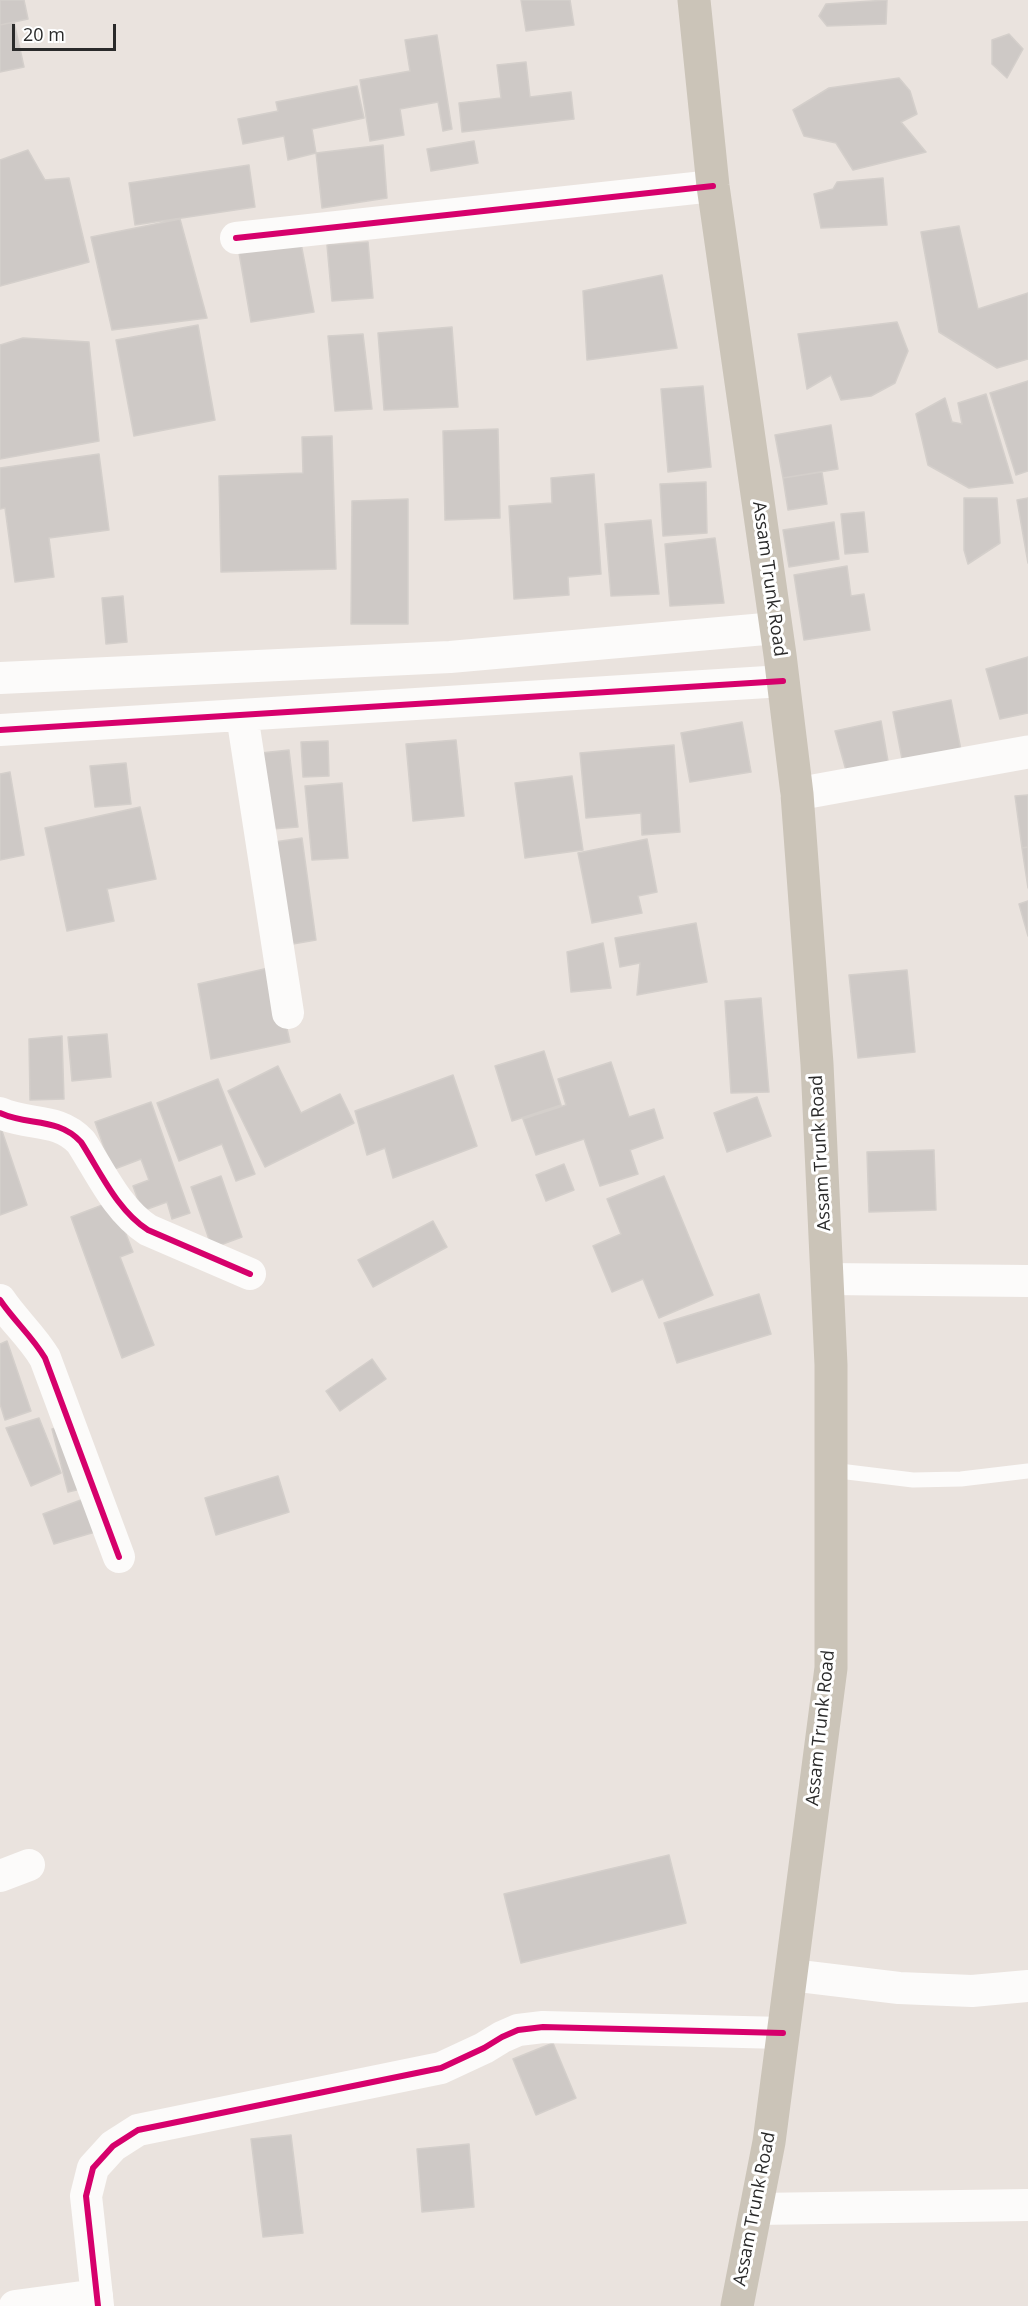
<!DOCTYPE html>
<html>
<head>
<meta charset="utf-8">
<style>
	body { margin:0 }
	#map { position:relative; width:1028px; height:2306px; overflow:hidden; background:#eae3de; font-family:"Open Sans",sans-serif }
	canvas { display:block }
	.scale { position:absolute; left:12px; top:24px; width:104px; height:27px; box-sizing:border-box; border:3px solid #2a2a2a; border-top:0; padding-left:8px; font-size:18px; line-height:21px; white-space:nowrap; color:#2a2a2a; -webkit-text-stroke:4px #fff; paint-order:stroke }
</style>
</head>
<body>
<div id="map">
<canvas width="1028" height="2306"></canvas>
<div class="scale">20 m</div>
</div>
<script>
const ctx = document.querySelector('canvas').getContext('2d');
ctx.lineJoin = 'round';
function fill(path, color) {
  ctx.fillStyle = color;
  ctx.fill(path, 'evenodd');
}
function strokePath(path, color, width, dash) {
  ctx.strokeStyle = color;
  ctx.lineWidth = width;
  ctx.lineCap = dash ? 'butt' : 'round';
  ctx.setLineDash(dash || []);
  ctx.stroke(path);
}
function label(font, color, halo, rows, align = 'center') {
  ctx.font = font + ' "Open Sans",sans-serif';
  ctx.lineWidth = 6;
  ctx.setLineDash([]);
  ctx.textBaseline = 'middle';
  ctx.strokeStyle = halo;
  ctx.fillStyle = color;
  for (const [text, x, y, turn = 0] of rows) {
    ctx.save();
    ctx.translate(x, y);
    ctx.rotate((+turn || 0) * Math.PI / 180);
    ctx.textAlign = isNaN(turn) ? turn : align;
    if (halo) ctx.strokeText(text, 0, 0);
    ctx.fillText(text, 0, 0);
    ctx.restore();
  }
}
const building = new Path2D(`
	M 0,0 L 24,0 L 28,19 L 0,25 Z
	M 521,0 L 570,0 L 574,25 L 526,31 Z
	M 887,0 L 886,24 L 827,26 L 819,16 L 826,4 Z
	M 14,22 L 24,67 L 0,72 L 0,25 Z
	M 1009,34 L 1023,49 L 1007,78 L 992,64 L 992,40 Z
	M 437,35 L 452,129 L 443,131 L 438,102 L 400,109 L 404,135 L 370,141 L 360,80 L 410,71 L 405,40 Z
	M 526,62 L 530,97 L 571,92 L 574,119 L 462,132 L 459,103 L 501,98 L 497,65 Z
	M 899,78 L 910,91 L 917,114 L 901,122 L 926,152 L 853,170 L 836,143 L 804,136 L 793,110 L 829,88 Z
	M 357,86 L 364,118 L 312,129 L 316,153 L 288,160 L 284,136 L 243,144 L 238,119 L 278,111 L 276,102 Z
	M 474,141 L 478,163 L 431,171 L 427,149 Z
	M 383,145 L 387,198 L 322,208 L 316,153 Z
	M 28,150 L 45,180 L 69,178 L 89,262 L 0,286 L 0,160 Z
	M 249,165 L 255,207 L 135,225 L 129,183 Z
	M 883,178 L 887,225 L 821,228 L 814,194 L 833,189 L 837,182 Z
	M 180,219 L 207,318 L 112,330 L 91,237 Z
	M 959,226 L 978,309 L 1028,293 L 1028,359 L 997,368 L 939,332 L 921,232 Z
	M 300,238 L 314,312 L 251,322 L 238,247 Z
	M 368,242 L 373,298 L 332,301 L 327,245 Z
	M 662,275 L 677,348 L 587,360 L 583,291 Z
	M 897,322 L 908,351 L 895,383 L 871,396 L 841,400 L 831,375 L 807,389 L 798,334 Z
	M 198,325 L 215,420 L 134,436 L 116,340 Z
	M 452,327 L 458,407 L 384,410 L 378,333 Z
	M 363,334 L 372,409 L 335,411 L 328,336 Z
	M 23,338 L 89,342 L 99,441 L 0,459 L 0,345 Z
	M 1028,381 L 1028,471 L 1016,475 L 990,393 Z
	M 703,386 L 711,467 L 668,472 L 661,389 Z
	M 986,394 L 1013,483 L 969,488 L 928,465 L 916,414 L 945,398 L 952,422 L 962,424 L 958,403 Z
	M 831,425 L 838,469 L 783,478 L 775,435 Z
	M 498,429 L 500,518 L 445,520 L 443,431 Z
	M 332,436 L 336,569 L 221,572 L 219,476 L 303,473 L 302,437 Z
	M 99,454 L 109,530 L 49,538 L 54,577 L 15,582 L 5,508 L 0,509 L 0,468 Z
	M 822,472 L 827,504 L 788,510 L 783,478 Z
	M 594,474 L 601,574 L 568,577 L 569,595 L 514,599 L 509,506 L 552,503 L 551,478 Z
	M 706,482 L 707,533 L 663,536 L 660,484 Z
	M 964,498 L 997,498 L 1000,543 L 968,564 L 964,550 Z
	M 1028,498 L 1028,563 L 1017,500 Z
	M 408,499 L 408,624 L 351,624 L 352,501 Z
	M 864,512 L 868,552 L 845,554 L 841,514 Z
	M 651,520 L 659,594 L 611,596 L 605,524 Z
	M 834,522 L 839,559 L 789,567 L 783,530 Z
	M 715,538 L 724,603 L 670,606 L 665,544 Z
	M 847,566 L 851,596 L 864,594 L 870,630 L 804,640 L 794,575 Z
	M 123,596 L 127,642 L 106,644 L 102,598 Z
	M 1028,657 L 1028,713 L 1000,719 L 986,669 Z
	M 951,700 L 961,750 L 903,764 L 893,712 Z
	M 881,721 L 889,767 L 847,774 L 835,731 Z
	M 742,722 L 751,772 L 690,782 L 681,733 Z
	M 456,740 L 464,816 L 413,821 L 406,744 Z
	M 328,741 L 329,776 L 303,777 L 301,742 Z
	M 674,745 L 680,832 L 642,835 L 641,813 L 586,818 L 580,753 Z
	M 289,750 L 298,827 L 272,829 L 261,753 Z
	M 126,763 L 131,804 L 95,807 L 90,766 Z
	M 10,772 L 24,855 L 0,860 L 0,774 Z
	M 572,776 L 583,850 L 525,858 L 515,783 Z
	M 342,783 L 348,858 L 312,860 L 305,786 Z
	M 1028,795 L 1028,847 L 1022,848 L 1015,796 Z
	M 140,807 L 156,879 L 107,889 L 114,921 L 67,931 L 45,828 Z
	M 302,838 L 316,940 L 287,945 L 274,842 Z
	M 647,839 L 657,892 L 638,896 L 642,913 L 592,923 L 578,853 Z
	M 1028,847 L 1028,888 L 1022,848 Z
	M 1028,901 L 1028,936 L 1019,904 Z
	M 696,923 L 707,982 L 637,995 L 640,963 L 620,967 L 615,938 Z
	M 603,943 L 611,988 L 571,992 L 567,952 Z
	M 273,967 L 290,1042 L 211,1059 L 198,984 Z
	M 907,970 L 915,1052 L 858,1058 L 849,975 Z
	M 761,998 L 769,1092 L 731,1093 L 725,1001 Z
	M 107,1034 L 111,1077 L 72,1081 L 68,1037 Z
	M 62,1036 L 64,1099 L 30,1100 L 29,1039 Z
	M 544,1051 L 561,1105 L 512,1121 L 495,1066 Z
	M 611,1062 L 629,1117 L 654,1109 L 663,1138 L 630,1150 L 638,1174 L 600,1186 L 584,1139 L 536,1155 L 523,1119 L 566,1105 L 558,1079 Z
	M 278,1066 L 301,1113 L 340,1094 L 354,1123 L 265,1167 L 228,1091 Z
	M 453,1075 L 477,1146 L 393,1178 L 385,1148 L 367,1155 L 355,1111 Z
	M 218,1079 L 255,1174 L 236,1181 L 222,1144 L 179,1161 L 157,1103 Z
	M 757,1097 L 771,1136 L 727,1152 L 714,1113 Z
	M 151,1102 L 190,1213 L 172,1219 L 167,1202 L 142,1211 L 133,1186 L 149,1180 L 141,1159 L 112,1170 L 95,1122 Z
	M 0,1125 L 27,1205 L 0,1215 Z
	M 934,1150 L 936,1210 L 869,1212 L 867,1152 Z
	M 564,1164 L 574,1190 L 546,1201 L 536,1175 Z
	M 221,1176 L 242,1237 L 212,1248 L 191,1187 Z
	M 664,1176 L 713,1295 L 659,1318 L 643,1279 L 612,1292 L 593,1246 L 621,1234 L 607,1199 Z
	M 113,1201 L 133,1252 L 120,1257 L 154,1345 L 122,1358 L 71,1217 Z
	M 433,1221 L 447,1247 L 373,1287 L 358,1260 Z
	M 759,1294 L 771,1334 L 677,1363 L 664,1323 Z
	M 7,1341 L 31,1411 L 5,1420 L 0,1404 L 0,1344 Z
	M 372,1359 L 386,1379 L 340,1411 L 326,1391 Z
	M 39,1418 L 61,1473 L 31,1486 L 6,1428 Z
	M 69,1424 L 85,1488 L 68,1492 L 52,1429 Z
	M 278,1476 L 289,1512 L 216,1535 L 205,1498 Z
	M 89,1497 L 102,1530 L 54,1544 L 43,1514 Z
	M 669,1855 L 686,1923 L 521,1963 L 504,1894 Z
	M 553,2043 L 576,2098 L 536,2115 L 513,2059 Z
	M 291,2135 L 303,2233 L 263,2237 L 251,2139 Z
	M 469,2144 L 474,2207 L 422,2212 L 417,2149 Z`);
const lane = new Path2D(`
	M 831,1470 L 913,1480 L 961,1479 L 1028,1471`);
const street = new Path2D(`
	M 236,238 L 713,186
	M 0,678 L 450,657 L 776,628
	M 242,715 L 288,1013
	M 0,730 L 783,681
	M 0,1113 C 28,1126 58,1117 81,1142 C 101,1173 117,1210 148,1230 L 250,1274
	M 827,1279 L 1028,1281
	M 0,1300 C 14,1321 32,1336 45,1358 L 119,1557
	M 0,1876 L 29,1865
	M 791,1975 L 899,1988 L 972,1991 L 1028,1986
	M 756,2209 L 1028,2205
	M 15,2306 L 97,2295
	M 98,2306 L 86,2196 L 93,2168 L 113,2146 L 138,2130 L 441,2068 L 484,2048 L 502,2037 L 518,2030 L 543,2027 L 783,2033`);
const secondary = new Path2D(`
	M 797,794 L 1028,752`);
const primary = new Path2D(`
	M 694,0 L 713,186 L 780,655 L 797,794 L 817,1064 L 831,1365 L 831,1668 L 769,2142 L 737,2306`);
const cycleway = new Path2D(`
	M 236,238 L 713,186
	M 0,730 L 783,681
	M 0,1113 C 28,1126 58,1117 81,1142 C 101,1173 117,1210 148,1230 L 250,1274
	M 0,1300 C 14,1321 32,1336 45,1358 L 119,1557
	M 98,2306 L 86,2196 L 93,2168 L 113,2146 L 138,2130 L 441,2068 L 484,2048 L 502,2037 L 518,2030 L 543,2027 L 783,2033`);
const streetNames = [
	["Assam Trunk Road",769,579,82],
	["Assam Trunk Road",821,1153,-93],
	["Assam Trunk Road",821,1728,-84],
	["Assam Trunk Road",755,2209,-79]
];
fill(building, '#cec9c6');
strokePath(building, '#d4cfcb', 1.5);
strokePath(lane, '#fcfbfa', 15);
strokePath(street, '#fcfbfa', 32);
strokePath(secondary, '#fcfbfa', 33);
strokePath(primary, '#cbc4b8', 33);
strokePath(cycleway, '#d6006c', 6);
label('18px', '#2a2a2a', '#fff', streetNames);
</script>
</body>
</html>
